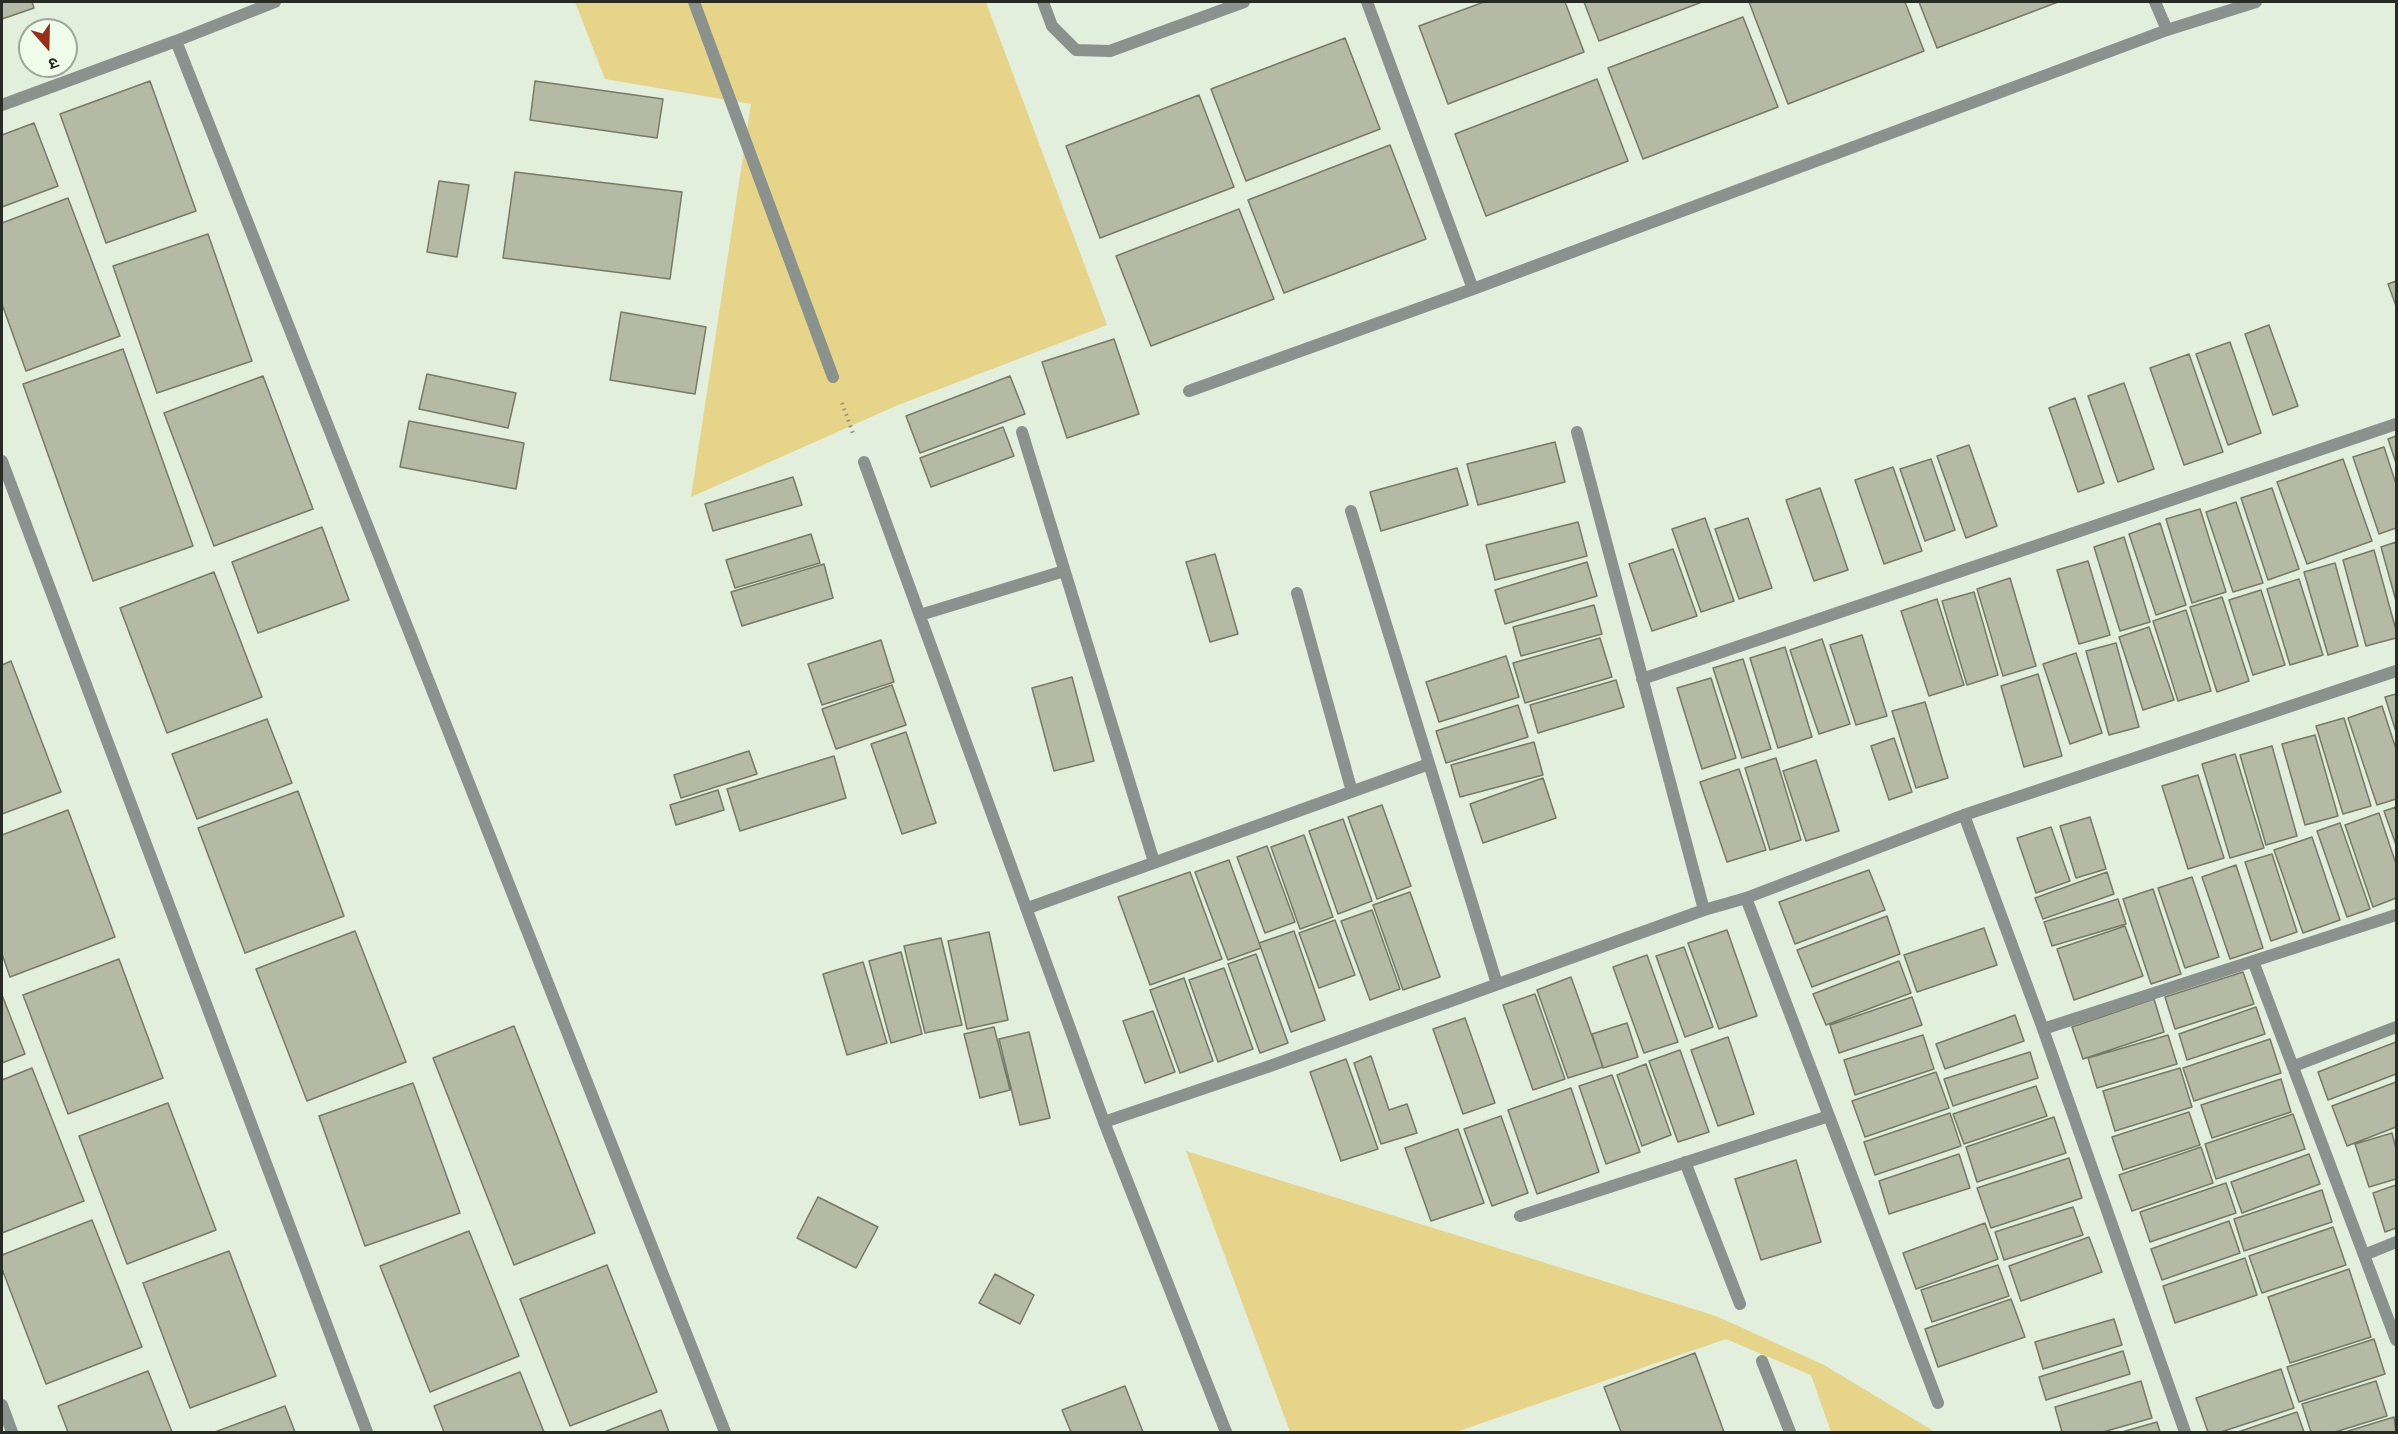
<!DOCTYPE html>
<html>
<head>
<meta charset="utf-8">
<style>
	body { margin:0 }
	#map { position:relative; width:2398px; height:1434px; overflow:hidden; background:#e1efdc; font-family:"DM Sans","Noto Sans Devanagari",sans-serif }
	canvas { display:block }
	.frame { position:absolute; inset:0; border:3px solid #262b24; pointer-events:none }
	.north { position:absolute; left:18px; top:18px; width:60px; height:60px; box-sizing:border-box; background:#eefce9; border:2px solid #9ea89a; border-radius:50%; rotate:160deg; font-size:16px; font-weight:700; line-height:24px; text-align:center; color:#262b24 }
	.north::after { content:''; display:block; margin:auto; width:21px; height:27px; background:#972e19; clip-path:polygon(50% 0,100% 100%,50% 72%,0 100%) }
</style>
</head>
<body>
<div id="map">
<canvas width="2398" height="1434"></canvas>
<div class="frame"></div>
<div class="north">उ</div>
</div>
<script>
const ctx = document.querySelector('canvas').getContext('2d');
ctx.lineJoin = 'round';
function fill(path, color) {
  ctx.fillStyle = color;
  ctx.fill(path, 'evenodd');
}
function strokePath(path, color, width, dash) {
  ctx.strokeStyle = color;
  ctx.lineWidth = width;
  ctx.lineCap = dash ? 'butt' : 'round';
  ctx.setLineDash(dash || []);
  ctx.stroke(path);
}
const green = new Path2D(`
	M 575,2 L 986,2 L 1107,325 L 898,405 L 691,497 L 751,104 L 605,79 Z
	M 1186,1151 L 1716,1316 L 1824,1365 L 1935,1432 L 1831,1432 L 1811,1375 L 1726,1339 L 1456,1432 L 1290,1432 Z`);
const building = new Path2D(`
	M 2,2 L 32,2 L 34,8 L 2,19 Z
	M 1484,2 L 1565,2 L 1584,52 L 1448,104 L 1419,26 Z
	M 1584,2 L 1702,2 L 1599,41 Z
	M 1749,2 L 1905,2 L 1924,51 L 1788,104 Z
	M 1919,2 L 2058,2 L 1937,48 Z
	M 1743,17 L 1778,107 L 1643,159 L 1608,68 Z
	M 1345,38 L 1380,129 L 1246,181 L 1211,89 Z
	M 1597,79 L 1628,161 L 1486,216 L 1455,134 Z
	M 150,81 L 196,211 L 106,243 L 60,114 Z
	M 535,81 L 663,99 L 657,138 L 530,120 Z
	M 1199,95 L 1234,187 L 1100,238 L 1066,146 Z
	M 34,123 L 58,186 L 2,207 L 2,135 Z
	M 1390,145 L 1426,239 L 1284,293 L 1248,200 Z
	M 515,172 L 682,192 L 670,279 L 503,258 Z
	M 439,181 L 469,185 L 457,257 L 427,252 Z
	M 68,198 L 120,336 L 26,371 L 2,304 L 2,223 Z
	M 1239,209 L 1274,299 L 1151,346 L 1116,256 Z
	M 208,234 L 252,361 L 157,393 L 113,266 Z
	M 2396,281 L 2396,306 L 2388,284 Z
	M 621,312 L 706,327 L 695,394 L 610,380 Z
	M 2269,325 L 2298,406 L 2273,415 L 2245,334 Z
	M 1114,339 L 1139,414 L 1067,438 L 1042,362 Z
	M 2230,342 L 2261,433 L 2228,445 L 2196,354 Z
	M 123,349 L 193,546 L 93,581 L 23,384 Z
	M 2189,354 L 2223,452 L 2184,465 L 2150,368 Z
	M 427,374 L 516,393 L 508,428 L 419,409 Z
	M 263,376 L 313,509 L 214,546 L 164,413 Z
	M 1010,376 L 1025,414 L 920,453 L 906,416 Z
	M 2124,383 L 2154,469 L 2118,482 L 2088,396 Z
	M 2075,398 L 2104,483 L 2078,492 L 2049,408 Z
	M 409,421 L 524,443 L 516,489 L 400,467 Z
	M 1003,427 L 1014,456 L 931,487 L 920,458 Z
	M 2396,436 L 2396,463 L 2388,439 Z
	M 1555,442 L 1565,482 L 1478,505 L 1467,464 Z
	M 1969,445 L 1997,526 L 1966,538 L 1937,456 Z
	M 2384,447 L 2396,484 L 2396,528 L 2379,534 L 2353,457 Z
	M 1931,459 L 1955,530 L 1925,541 L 1900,469 Z
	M 2343,459 L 2372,541 L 2307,564 L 2277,482 Z
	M 1893,467 L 1922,551 L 1884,564 L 1855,480 Z
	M 1457,468 L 1468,505 L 1381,531 L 1370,492 Z
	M 793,477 L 802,505 L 713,531 L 705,504 Z
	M 1820,488 L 1848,570 L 1814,581 L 1786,500 Z
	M 2272,488 L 2299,569 L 2268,580 L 2241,498 Z
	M 2236,502 L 2263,583 L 2233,592 L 2206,512 Z
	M 2200,509 L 2226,592 L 2192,603 L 2166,519 Z
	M 1705,518 L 1734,601 L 1701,612 L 1672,529 Z
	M 1748,518 L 1772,588 L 1739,599 L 1715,529 Z
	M 1578,522 L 1587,556 L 1495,580 L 1486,545 Z
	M 2160,523 L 2186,605 L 2156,615 L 2129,534 Z
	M 322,527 L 349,600 L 258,633 L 232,562 Z
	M 811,534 L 820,563 L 735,588 L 726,560 Z
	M 2124,537 L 2150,622 L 2120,631 L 2094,547 Z
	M 2396,542 L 2396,601 L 2381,547 Z
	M 1673,549 L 1697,616 L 1652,631 L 1629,564 Z
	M 2374,550 L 2396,630 L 2396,638 L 2366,646 L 2343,560 Z
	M 1215,554 L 1238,634 L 1210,642 L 1186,562 Z
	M 2088,561 L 2110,635 L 2079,644 L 2057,570 Z
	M 1587,562 L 1597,596 L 1505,624 L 1495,590 Z
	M 2335,563 L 2358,646 L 2328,655 L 2304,572 Z
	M 824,564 L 833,598 L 742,626 L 731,592 Z
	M 214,572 L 262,697 L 167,733 L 120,608 Z
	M 2010,578 L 2036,666 L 2003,676 L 1977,589 Z
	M 2299,579 L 2323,655 L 2290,665 L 2267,589 Z
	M 2261,590 L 2285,665 L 2253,675 L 2229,600 Z
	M 1974,592 L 1998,675 L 1967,685 L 1942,601 Z
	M 2222,597 L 2249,681 L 2217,692 L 2190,607 Z
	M 1937,599 L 1964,685 L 1929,696 L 1901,611 Z
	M 1594,605 L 1602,634 L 1521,656 L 1513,627 Z
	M 2186,610 L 2211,691 L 2178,701 L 2153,621 Z
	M 2149,627 L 2174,700 L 2143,710 L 2119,637 Z
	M 1862,635 L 1887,716 L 1856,725 L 1830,645 Z
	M 1600,638 L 1612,677 L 1525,703 L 1513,663 Z
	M 1822,639 L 1850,724 L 1819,734 L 1790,650 Z
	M 881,640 L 894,682 L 822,705 L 808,664 Z
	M 2116,643 L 2139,727 L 2109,735 L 2086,651 Z
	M 1785,647 L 1812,737 L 1778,748 L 1750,658 Z
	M 2076,653 L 2102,733 L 2070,744 L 2043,664 Z
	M 1506,656 L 1519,697 L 1439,722 L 1426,682 Z
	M 1743,659 L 1771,749 L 1742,758 L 1713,668 Z
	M 11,661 L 61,792 L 2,814 L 2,665 Z
	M 2038,674 L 2062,756 L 2024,767 L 2001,686 Z
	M 1072,677 L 1094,761 L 1054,771 L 1032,688 Z
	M 1711,678 L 1736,758 L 1702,769 L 1677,688 Z
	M 1616,680 L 1624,707 L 1538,733 L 1530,705 Z
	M 892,685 L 906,725 L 836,749 L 822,709 Z
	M 2396,694 L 2396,732 L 2385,697 Z
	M 1925,702 L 1948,778 L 1916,788 L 1892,711 Z
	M 1518,705 L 1528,737 L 1446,763 L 1436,731 Z
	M 2382,706 L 2396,749 L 2396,799 L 2377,805 L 2348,718 Z
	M 2344,718 L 2371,806 L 2343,814 L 2316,726 Z
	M 267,719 L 292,783 L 197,819 L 172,754 Z
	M 906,732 L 936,823 L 902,834 L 871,744 Z
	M 2315,735 L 2338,816 L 2305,825 L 2282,744 Z
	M 1894,738 L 1912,792 L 1889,800 L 1871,746 Z
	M 1534,742 L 1543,775 L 1460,797 L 1451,765 Z
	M 2272,746 L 2297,836 L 2266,845 L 2240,755 Z
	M 749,751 L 757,774 L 681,798 L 674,775 Z
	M 2235,754 L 2264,848 L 2230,858 L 2202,764 Z
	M 834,756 L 846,798 L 740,831 L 727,789 Z
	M 1776,758 L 1801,840 L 1770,850 L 1745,768 Z
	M 1816,760 L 1839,831 L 1806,841 L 1783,771 Z
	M 1739,769 L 1766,850 L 1727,862 L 1700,782 Z
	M 2198,775 L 2224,858 L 2188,869 L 2162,786 Z
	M 1543,778 L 1556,818 L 1483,843 L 1470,804 Z
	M 718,790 L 724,810 L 676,825 L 670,805 Z
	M 298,791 L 344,916 L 245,953 L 198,828 Z
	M 1382,805 L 1411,886 L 1377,899 L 1348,817 Z
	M 2396,807 L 2396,845 L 2384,811 Z
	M 68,810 L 115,937 L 10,977 L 2,954 L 2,835 Z
	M 2379,813 L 2396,864 L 2396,898 L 2373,907 L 2345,825 Z
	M 2090,817 L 2106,869 L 2076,878 L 2060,826 Z
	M 1343,819 L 1372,901 L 1338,914 L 1309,831 Z
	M 2340,823 L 2370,909 L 2347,917 L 2317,831 Z
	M 2051,827 L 2070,881 L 2036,893 L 2017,838 Z
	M 1304,835 L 1333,917 L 1300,929 L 1271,847 Z
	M 2312,837 L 2340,920 L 2303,933 L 2274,850 Z
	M 1267,846 L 1295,922 L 1265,933 L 1237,857 Z
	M 2272,854 L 2297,932 L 2271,941 L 2245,862 Z
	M 1229,860 L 1261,948 L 1228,960 L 1195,872 Z
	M 2236,865 L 2263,948 L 2230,959 L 2202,877 Z
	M 1869,870 L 1885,910 L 1795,944 L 1779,902 Z
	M 1190,872 L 1222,959 L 1150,985 L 1118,897 Z
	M 2107,872 L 2114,894 L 2043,919 L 2035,898 Z
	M 2192,877 L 2219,957 L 2185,968 L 2158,888 Z
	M 2153,889 L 2181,974 L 2151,984 L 2123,899 Z
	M 1410,892 L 1440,977 L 1403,990 L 1373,905 Z
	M 2118,899 L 2126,924 L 2052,946 L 2044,922 Z
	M 1372,910 L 1400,989 L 1370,1000 L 1341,921 Z
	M 1887,916 L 1900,954 L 1812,987 L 1797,950 Z
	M 1335,920 L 1355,975 L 1319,988 L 1299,933 Z
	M 2125,926 L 2143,976 L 2074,1000 L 2057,949 Z
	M 1984,928 L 1997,965 L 1917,992 L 1904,955 Z
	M 1727,930 L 1757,1016 L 1719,1029 L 1688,943 Z
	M 355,931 L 406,1062 L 307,1101 L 256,969 Z
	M 1294,931 L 1325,1020 L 1291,1032 L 1259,943 Z
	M 989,932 L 1008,1020 L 967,1029 L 948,941 Z
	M 941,938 L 962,1025 L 925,1033 L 904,946 Z
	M 1684,947 L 1713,1027 L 1685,1037 L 1656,956 Z
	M 901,952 L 922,1034 L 891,1043 L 869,961 Z
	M 1256,954 L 1288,1043 L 1260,1053 L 1228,964 Z
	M 1647,955 L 1678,1042 L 1644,1053 L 1613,967 Z
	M 119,959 L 163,1078 L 68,1114 L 23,995 Z
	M 1899,961 L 1911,993 L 1826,1025 L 1813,994 Z
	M 863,962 L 887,1043 L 847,1055 L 823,974 Z
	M 1224,968 L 1253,1049 L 1218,1062 L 1189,980 Z
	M 2243,972 L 2254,1004 L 2175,1029 L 2165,997 Z
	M 1571,977 L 1603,1067 L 1568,1078 L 1537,990 Z
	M 1184,978 L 1213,1061 L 1180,1073 L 1150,990 Z
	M 1535,994 L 1565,1079 L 1533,1090 L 1503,1005 Z
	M 2,995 L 25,1054 L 2,1063 Z
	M 1912,997 L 1922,1025 L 1839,1053 L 1830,1025 Z
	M 2154,999 L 2164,1032 L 2083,1059 L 2072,1027 Z
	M 2256,1007 L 2265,1034 L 2187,1060 L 2179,1034 Z
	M 1153,1011 L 1175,1072 L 1145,1083 L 1123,1021 Z
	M 2015,1015 L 2024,1041 L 1945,1069 L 1936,1044 Z
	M 1465,1018 L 1495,1103 L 1463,1114 L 1433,1029 Z
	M 1627,1023 L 1638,1057 L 1603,1068 L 1592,1034 Z
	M 514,1026 L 595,1233 L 514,1265 L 433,1058 Z
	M 994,1027 L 1010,1090 L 980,1098 L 964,1034 Z
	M 1029,1032 L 1050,1118 L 1020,1125 L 999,1039 Z
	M 1923,1035 L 1934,1069 L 1855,1095 L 1844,1060 Z
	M 2168,1035 L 2177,1064 L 2097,1088 L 2088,1058 Z
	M 1728,1037 L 1754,1114 L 1718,1126 L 1691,1050 Z
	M 2270,1039 L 2281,1073 L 2194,1101 L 2183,1068 Z
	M 2396,1042 L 2396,1074 L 2328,1100 L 2318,1072 Z
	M 1680,1050 L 1709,1132 L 1678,1142 L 1649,1061 Z
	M 2030,1052 L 2038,1078 L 1953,1106 L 1944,1079 Z
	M 1371,1056 L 1389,1110 L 1407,1104 L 1417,1133 L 1381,1144 L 1354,1063 Z
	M 1346,1059 L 1378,1149 L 1341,1161 L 1310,1072 Z
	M 1646,1064 L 1671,1135 L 1642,1146 L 1617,1075 Z
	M 32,1068 L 84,1201 L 2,1233 L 2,1080 Z
	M 2180,1068 L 2192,1107 L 2115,1131 L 2103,1091 Z
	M 1936,1072 L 1949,1108 L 1865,1137 L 1852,1101 Z
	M 1612,1075 L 1640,1152 L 1606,1164 L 1579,1086 Z
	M 2281,1079 L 2291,1112 L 2212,1138 L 2201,1105 Z
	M 2396,1082 L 2396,1127 L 2347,1146 L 2332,1106 Z
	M 413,1083 L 460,1213 L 365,1246 L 319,1116 Z
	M 2036,1086 L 2047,1116 L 1964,1144 L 1953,1114 Z
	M 1571,1088 L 1599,1172 L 1537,1194 L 1508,1110 Z
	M 168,1103 L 216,1230 L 127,1264 L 79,1136 Z
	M 2189,1112 L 2200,1145 L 2123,1170 L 2112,1137 Z
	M 1950,1113 L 1961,1146 L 1875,1175 L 1864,1142 Z
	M 2293,1114 L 2305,1149 L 2216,1179 L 2205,1144 Z
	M 1501,1116 L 1528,1193 L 1492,1206 L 1464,1129 Z
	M 2054,1117 L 2066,1153 L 1977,1182 L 1966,1147 Z
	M 1458,1129 L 1484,1203 L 1431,1221 L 1405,1148 Z
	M 2392,1133 L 2396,1149 L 2396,1179 L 2369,1187 L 2355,1144 Z
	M 2201,1147 L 2213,1183 L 2132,1211 L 2119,1175 Z
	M 1959,1154 L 1970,1188 L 1889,1214 L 1879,1181 Z
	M 2309,1154 L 2320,1184 L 2242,1213 L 2231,1182 Z
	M 2069,1158 L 2082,1198 L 1991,1228 L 1977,1188 Z
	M 1796,1160 L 1821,1242 L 1761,1260 L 1735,1179 Z
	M 2226,1183 L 2236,1213 L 2150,1242 L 2140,1212 Z
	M 2396,1185 L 2396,1228 L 2385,1232 L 2373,1193 Z
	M 2322,1190 L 2332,1222 L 2244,1251 L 2234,1219 Z
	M 818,1197 L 878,1227 L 856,1268 L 797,1238 Z
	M 2073,1207 L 2083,1235 L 2004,1260 L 1995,1232 Z
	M 92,1220 L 142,1347 L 46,1384 L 2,1269 L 2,1255 Z
	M 2229,1221 L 2240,1253 L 2162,1280 L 2151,1249 Z
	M 1985,1223 L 1998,1259 L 1916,1289 L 1903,1253 Z
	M 2333,1227 L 2346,1265 L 2262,1293 L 2249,1256 Z
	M 469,1231 L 519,1356 L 430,1392 L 380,1266 Z
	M 2089,1237 L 2102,1272 L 2021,1301 L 2009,1266 Z
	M 229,1251 L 276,1376 L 190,1408 L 143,1283 Z
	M 2245,1258 L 2257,1295 L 2175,1323 L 2163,1286 Z
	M 607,1265 L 657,1392 L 570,1426 L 520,1299 Z
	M 1998,1265 L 2009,1296 L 1932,1322 L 1921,1290 Z
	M 2349,1269 L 2371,1337 L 2290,1363 L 2268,1297 Z
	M 995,1274 L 1034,1295 L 1020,1324 L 979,1303 Z
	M 2011,1299 L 2025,1337 L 1938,1367 L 1925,1329 Z
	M 2114,1319 L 2122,1345 L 2043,1369 L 2035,1342 Z
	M 2374,1339 L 2385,1374 L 2299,1402 L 2287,1367 Z
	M 2123,1351 L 2130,1374 L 2046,1400 L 2039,1377 Z
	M 1695,1353 L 1724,1432 L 1621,1432 L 1604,1387 Z
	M 2281,1369 L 2294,1408 L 2221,1432 L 2208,1432 L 2196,1398 Z
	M 148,1371 L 172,1432 L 68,1432 L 58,1406 Z
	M 520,1372 L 544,1432 L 444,1432 L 434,1406 Z
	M 2141,1381 L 2152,1418 L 2103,1432 L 2062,1432 L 2055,1407 Z
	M 2376,1381 L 2387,1416 L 2335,1432 L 2311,1432 L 2302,1404 Z
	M 1125,1386 L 1143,1432 L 1071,1432 L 1062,1410 Z
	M 285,1406 L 295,1432 L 215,1432 Z
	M 661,1410 L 669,1432 L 604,1432 Z
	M 2297,1412 L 2304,1432 L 2238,1432 Z
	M 2394,1417 L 2396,1432 L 2345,1432 Z
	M 2157,1422 L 2160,1432 L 2122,1432 Z`);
const path = new Path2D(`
	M 842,403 L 854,436`);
const minor = new Path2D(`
	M 694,2 L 833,377
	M 1043,2 L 1052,26 L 1076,50 L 1110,51 L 1244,2
	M 1367,2 L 1473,289
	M 2155,2 L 2167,30
	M 176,41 L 725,1432
	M 2,105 L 176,41 L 275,2
	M 1189,391 L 1473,289 L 2167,30 L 2256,2
	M 1022,432 L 1154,862
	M 1577,432 L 1704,910
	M 2,461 L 367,1432
	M 864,462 L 1104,1122 L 1226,1432
	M 1351,511 L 1497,984
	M 1297,593 L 1352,792
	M 920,615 L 1064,571
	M 1642,679 L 2396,424
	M 1964,815 L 2043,1029 L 2185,1432
	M 1746,898 L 1938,1403
	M 1028,908 L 1429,764
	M 2253,961 L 2396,1340
	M 2043,1029 L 2396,915
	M 2294,1066 L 2396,1027
	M 1104,1122 L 1270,1066 L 1704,910 L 1746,898 L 1964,815 L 2396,671
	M 1685,1162 L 1740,1304
	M 1520,1216 L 1829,1116
	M 2364,1255 L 2396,1242
	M 1762,1361 L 1790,1432
	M 2,1405 L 12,1432`);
fill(green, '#e6d489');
fill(building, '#b5baa4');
strokePath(building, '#767a66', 1.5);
strokePath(path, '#899385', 4, [1.5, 4.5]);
strokePath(minor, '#89928c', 12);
</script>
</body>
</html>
